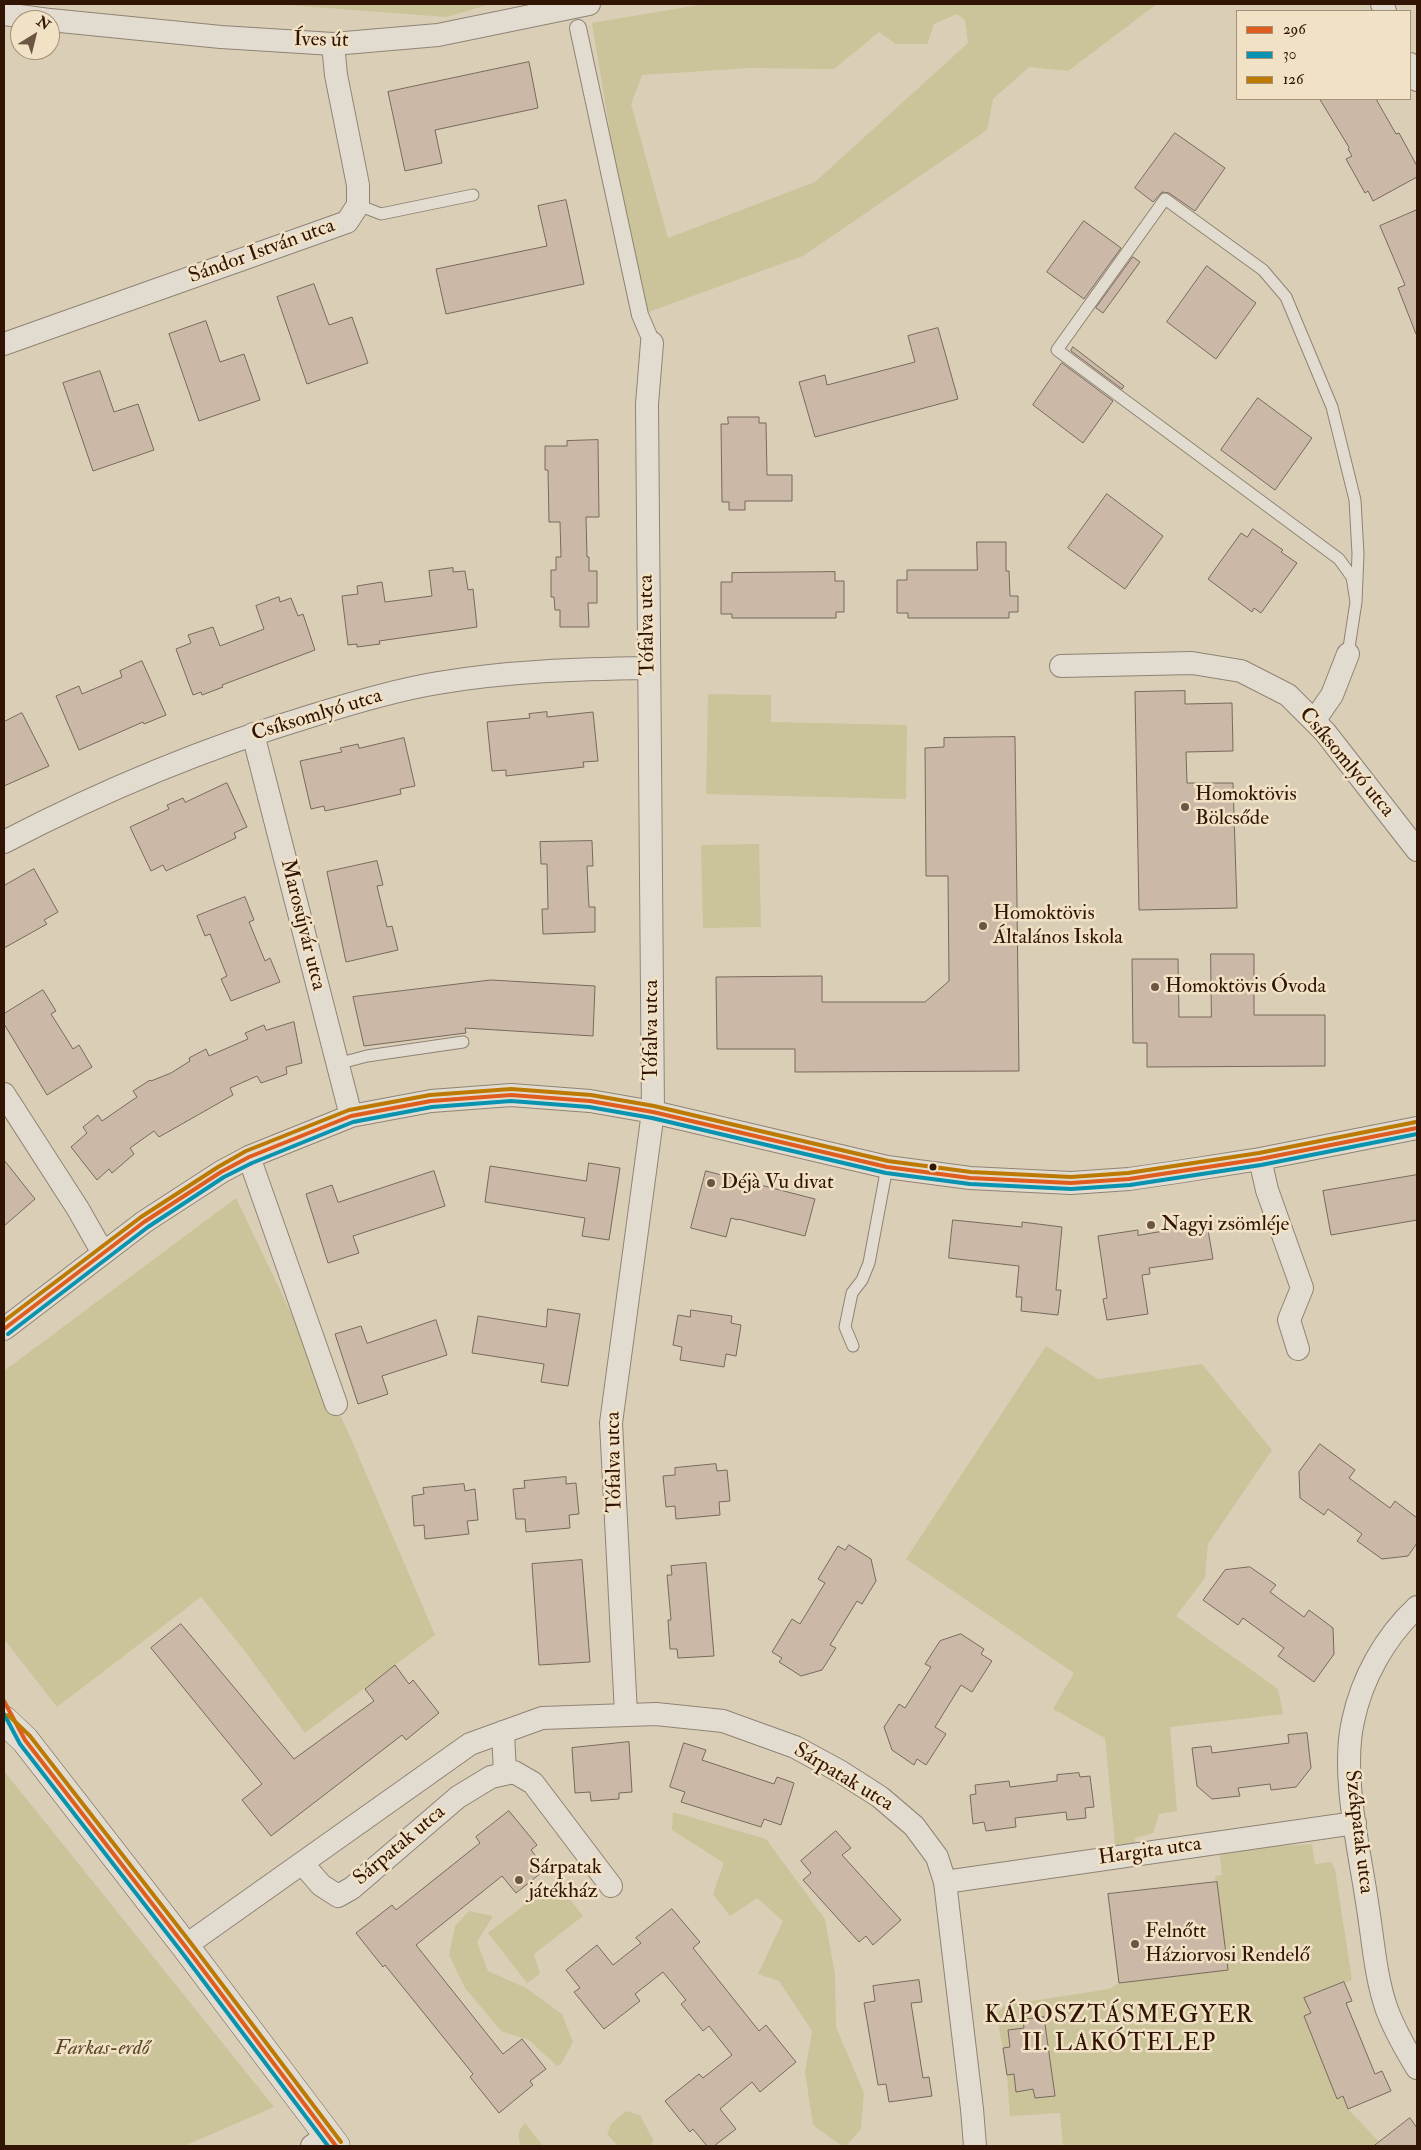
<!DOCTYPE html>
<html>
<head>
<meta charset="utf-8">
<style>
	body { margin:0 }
	#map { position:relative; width:1421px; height:2150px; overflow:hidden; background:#dbceb6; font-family:"IM FELL Double Pica",serif }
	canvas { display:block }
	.frame { position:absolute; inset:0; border:5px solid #321405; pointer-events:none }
	.legend { position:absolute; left:1236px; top:10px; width:175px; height:90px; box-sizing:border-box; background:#f1e2c6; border:1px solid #a59079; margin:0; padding:6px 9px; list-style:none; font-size:15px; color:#321405 }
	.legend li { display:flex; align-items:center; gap:10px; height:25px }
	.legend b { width:25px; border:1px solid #a59079 }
	.north { position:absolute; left:10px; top:10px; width:50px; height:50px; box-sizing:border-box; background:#f1e2c6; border:1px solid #a59079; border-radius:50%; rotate:36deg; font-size:14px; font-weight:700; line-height:20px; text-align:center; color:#321405 }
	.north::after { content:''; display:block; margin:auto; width:18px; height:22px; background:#6d5543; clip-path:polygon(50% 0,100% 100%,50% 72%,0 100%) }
</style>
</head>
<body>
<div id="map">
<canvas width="1421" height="2150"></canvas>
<div class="frame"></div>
<ul class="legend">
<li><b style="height:6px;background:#df5d1f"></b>296</li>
<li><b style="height:6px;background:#0893b0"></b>30</li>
<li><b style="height:6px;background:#bc7a02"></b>126</li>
</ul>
<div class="north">N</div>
</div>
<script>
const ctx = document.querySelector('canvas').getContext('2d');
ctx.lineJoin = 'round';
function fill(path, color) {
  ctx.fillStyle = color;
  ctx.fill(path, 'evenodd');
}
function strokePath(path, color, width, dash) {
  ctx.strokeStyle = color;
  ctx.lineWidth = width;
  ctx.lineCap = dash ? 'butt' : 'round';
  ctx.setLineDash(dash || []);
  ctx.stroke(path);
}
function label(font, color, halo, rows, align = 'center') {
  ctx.font = font + ' "IM FELL Double Pica",serif';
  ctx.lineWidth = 5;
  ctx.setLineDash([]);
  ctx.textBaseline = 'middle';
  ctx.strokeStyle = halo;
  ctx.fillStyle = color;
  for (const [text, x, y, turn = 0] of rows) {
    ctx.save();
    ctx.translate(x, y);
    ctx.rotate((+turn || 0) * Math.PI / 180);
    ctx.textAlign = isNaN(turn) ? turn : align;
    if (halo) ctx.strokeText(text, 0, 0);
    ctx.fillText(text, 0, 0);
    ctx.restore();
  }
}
const green = new Path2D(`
	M 274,4 L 491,4 L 446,17 Z
	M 705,4 L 1157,4 L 1068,71 L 1029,67 L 993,99 L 987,130 L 803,256 L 640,315 L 592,23 ZM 957,14 L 965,20 L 968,43 L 815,182 L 668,238 L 631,104 L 642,75 L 750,68 L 834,69 L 879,32 L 896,44 L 927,44 L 934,24 Z
	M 708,694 L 771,695 L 771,722 L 907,725 L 906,799 L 706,794 Z
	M 759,844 L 761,927 L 703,928 L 701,845 Z
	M 236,1198 L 349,1434 L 435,1635 L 305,1733 L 244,1650 L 201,1597 L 57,1707 L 4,1639 L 4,1371 Z
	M 1046,1346 L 1098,1379 L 1202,1364 L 1272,1450 L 1208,1544 L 1205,1578 L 1176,1616 L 1278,1689 L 1283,1714 L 1170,1727 L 1177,1811 L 1159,1814 L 1153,1833 L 1135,1838 L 1136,1850 L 1116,1853 L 1105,1738 L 1053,1709 L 1074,1673 L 906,1559 Z
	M 4,1771 L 274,2107 L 184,2146 L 4,2146 Z
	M 673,1812 L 766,1839 L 825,1919 L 835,1974 L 836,2027 L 864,2093 L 861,2129 L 846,2146 L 842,2146 L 813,2125 L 805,2072 L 812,2031 L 779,1981 L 758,1974 L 783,1921 L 757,1898 L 730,1916 L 713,1894 L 724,1863 L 672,1830 Z
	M 1312,1844 L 1315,1864 L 1331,1862 L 1335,1869 L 1352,1980 L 1305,1998 L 1311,2013 L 1304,2016 L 1337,2099 L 1343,2096 L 1348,2109 L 1383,2146 L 1063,2146 L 1060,2113 L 1010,2116 L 1007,2075 L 1014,2074 L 1016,2091 L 1033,2089 L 1035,2098 L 1055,2096 L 1044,2017 L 1023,2020 L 1024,2028 L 1010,2047 L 1003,2048 L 996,2014 L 1005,2005 L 1109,1989 L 1119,1983 L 1228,1970 L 1215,1876 L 1222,1875 L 1219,1850 Z
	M 556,1881 L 583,1916 L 534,1954 L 540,1974 L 527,1983 L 488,1933 Z
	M 469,1911 L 493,1916 L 477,1942 L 488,1971 L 526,1988 L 562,2014 L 573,2042 L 561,2064 L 557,2066 L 529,2040 L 501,2031 L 465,1988 L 449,1955 L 455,1926 Z
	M 626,2111 L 640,2115 L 653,2140 L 651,2146 L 618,2146 L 607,2134 L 611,2124 Z
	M 525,2123 L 543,2146 L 521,2145 C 517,2136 518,2131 525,2123 Z`);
const building = new Path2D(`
	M 529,62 L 538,108 L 435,130 L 442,163 L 405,171 L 388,92 Z
	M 1320,99 L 1376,99 L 1396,134 L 1399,133 L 1417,166 L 1417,177 L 1373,201 L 1368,191 L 1365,193 L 1346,159 L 1352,156 L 1348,149 L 1349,148 Z
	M 1175,133 L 1225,168 L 1195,211 L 1169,193 L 1162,192 L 1153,202 L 1135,188 Z
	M 566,200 L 584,284 L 446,314 L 436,269 L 547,246 L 538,206 Z
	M 1417,210 L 1417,334 L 1416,334 L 1398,288 L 1405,285 L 1380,226 Z
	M 1084,221 L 1121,248 L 1084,299 L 1047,272 Z
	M 1133,257 L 1140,262 L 1103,313 L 1096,308 Z
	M 1207,266 L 1256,303 L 1216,359 L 1167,322 Z
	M 314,284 L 329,325 L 352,317 L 368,363 L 307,384 L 277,297 Z
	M 206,321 L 220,362 L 244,354 L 260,400 L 199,421 L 169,334 Z
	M 938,328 L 958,399 L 815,437 L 799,382 L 825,375 L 827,385 L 915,362 L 908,336 Z
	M 1073,347 L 1124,386 L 1122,389 L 1071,351 Z
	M 1062,363 L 1113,401 L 1083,443 L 1033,405 Z
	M 100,371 L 114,412 L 138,404 L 154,450 L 93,471 L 63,383 Z
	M 1258,398 L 1312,438 L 1275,490 L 1221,450 Z
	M 728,417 L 759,417 L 759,423 L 766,423 L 767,475 L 792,475 L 792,501 L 745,501 L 745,510 L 729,510 L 729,502 L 722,502 L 721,424 L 728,424 Z
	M 598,440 L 599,517 L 586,517 L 587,557 L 589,557 L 589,571 L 597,571 L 597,603 L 588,603 L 589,627 L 560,627 L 560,610 L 555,610 L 554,597 L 551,597 L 551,570 L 556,570 L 556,557 L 561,557 L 560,522 L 549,522 L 548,470 L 545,470 L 545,446 L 567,446 L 567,441 Z
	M 1107,494 L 1163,536 L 1125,589 L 1068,548 Z
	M 1253,529 L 1283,550 L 1281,552 L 1297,563 L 1261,613 L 1254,608 L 1252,612 L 1208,579 L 1241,533 L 1247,537 Z
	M 977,542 L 1006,542 L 1006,571 L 1009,571 L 1010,596 L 1018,596 L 1018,612 L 1009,612 L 1009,618 L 908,618 L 908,613 L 897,613 L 897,580 L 907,580 L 907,570 L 977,570 Z
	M 453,568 L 453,572 L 465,571 L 468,590 L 473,589 L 477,627 L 379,641 L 380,644 L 357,647 L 357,644 L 348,645 L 342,596 L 358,594 L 357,586 L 382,582 L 385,602 L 432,596 L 429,571 Z
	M 835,572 L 835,581 L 844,581 L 844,612 L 836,612 L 836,618 L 732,618 L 732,614 L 721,614 L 721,582 L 732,582 L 732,573 Z
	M 279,597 L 280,602 L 291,598 L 298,616 L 303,614 L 315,650 L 222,685 L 223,687 L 202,695 L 201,692 L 193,695 L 176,649 L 191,643 L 188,635 L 213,627 L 220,646 L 264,629 L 256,606 Z
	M 142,661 L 166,715 L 144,724 L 143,722 L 79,750 L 56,696 L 79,686 L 82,694 L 122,677 L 120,671 Z
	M 1185,691 L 1185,704 L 1232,703 L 1233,751 L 1186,752 L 1187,783 L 1233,783 L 1237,908 L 1139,910 L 1135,692 Z
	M 547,712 L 547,717 L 593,712 L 598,761 L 583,762 L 584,767 L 506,776 L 506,770 L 492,771 L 487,722 L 530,718 L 529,714 Z
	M 22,713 L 49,766 L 4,786 L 4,722 Z
	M 1015,737 L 1019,1071 L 795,1072 L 795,1049 L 717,1049 L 716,977 L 822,976 L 822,1002 L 925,1002 L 949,981 L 948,876 L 926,876 L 925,748 L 944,747 L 944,738 Z
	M 404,738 L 415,786 L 400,789 L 401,794 L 353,805 L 325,811 L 324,806 L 311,809 L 300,761 L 342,752 L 340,748 L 358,744 L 359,748 Z
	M 227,783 L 247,827 L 234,833 L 236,838 L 192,859 L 166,871 L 163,865 L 151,871 L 130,827 L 169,809 L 167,805 L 183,798 L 185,802 Z
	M 592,841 L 593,866 L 587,866 L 589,907 L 595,907 L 595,932 L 543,934 L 542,909 L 548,909 L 547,864 L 541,864 L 540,842 Z
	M 377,861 L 383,885 L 377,886 L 387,927 L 392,926 L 398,950 L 346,962 L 327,872 Z
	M 34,869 L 58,912 L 44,920 L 47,924 L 4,948 L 4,886 Z
	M 245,897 L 254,920 L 249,922 L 265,961 L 270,958 L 280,982 L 231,1001 L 221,979 L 227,976 L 210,934 L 205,936 L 197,916 Z
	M 1211,954 L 1254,954 L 1254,1015 L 1325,1015 L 1325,1066 L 1147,1067 L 1147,1043 L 1133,1043 L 1132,959 L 1178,959 L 1179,1017 L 1211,1017 Z
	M 491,980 L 595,986 L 593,1036 L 465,1028 L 466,1033 L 364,1046 L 353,997 Z
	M 43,990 L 56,1011 L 51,1014 L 73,1049 L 79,1045 L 92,1067 L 47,1095 L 4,1024 L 4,1014 Z
	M 294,1022 L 302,1063 L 286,1067 L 287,1074 L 261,1083 L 257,1076 L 230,1088 L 233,1095 L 159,1137 L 154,1131 L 130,1148 L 134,1154 L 112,1173 L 109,1169 L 97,1180 L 71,1147 L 87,1133 L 83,1127 L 98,1115 L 102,1121 L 137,1097 L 133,1091 L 150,1080 L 151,1081 L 171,1073 L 190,1061 L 189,1058 L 206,1049 L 209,1056 L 248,1039 L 245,1033 L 264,1025 L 266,1030 Z
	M 4,1160 L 35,1199 L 4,1226 Z
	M 589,1163 L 620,1168 L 609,1240 L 582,1236 L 585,1218 L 485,1202 L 490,1166 L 586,1181 Z
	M 434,1171 L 445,1206 L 353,1236 L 359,1253 L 328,1263 L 306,1194 L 332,1185 L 338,1202 Z
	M 706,1171 L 815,1199 L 805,1236 L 738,1219 L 738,1220 L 731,1218 L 726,1237 L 691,1228 Z
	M 1417,1175 L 1417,1220 L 1331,1235 L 1323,1191 Z
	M 953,1220 L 1022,1227 L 1022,1222 L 1062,1227 L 1056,1290 L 1061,1290 L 1058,1315 L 1021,1311 L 1022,1297 L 1016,1297 L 1019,1266 L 949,1258 Z
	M 1207,1224 L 1213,1259 L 1149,1268 L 1150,1274 L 1142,1275 L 1148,1314 L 1107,1320 L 1103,1299 L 1107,1298 L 1098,1236 L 1138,1230 L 1138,1235 Z
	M 548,1309 L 580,1314 L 568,1386 L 541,1382 L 544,1364 L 472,1353 L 478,1316 L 546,1327 Z
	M 691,1310 L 732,1316 L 731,1323 L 741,1325 L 736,1356 L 726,1354 L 724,1367 L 680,1360 L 682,1347 L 673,1345 L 678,1315 L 690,1317 Z
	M 436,1320 L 447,1355 L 382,1376 L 388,1394 L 358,1404 L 335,1334 L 361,1326 L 367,1343 Z
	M 1320,1444 L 1355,1470 L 1349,1478 L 1390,1508 L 1395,1501 L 1417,1518 L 1417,1543 L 1408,1556 L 1382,1559 L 1357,1541 L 1362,1534 L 1328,1509 L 1324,1515 L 1300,1498 L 1299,1472 Z
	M 716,1464 L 717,1471 L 727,1470 L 730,1501 L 719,1502 L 720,1515 L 676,1519 L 675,1506 L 666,1507 L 663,1476 L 675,1475 L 675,1468 Z
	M 566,1477 L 566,1484 L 576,1483 L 579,1514 L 569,1515 L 570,1528 L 526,1532 L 525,1519 L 516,1519 L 513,1489 L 525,1488 L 524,1481 Z
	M 464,1484 L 465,1491 L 475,1489 L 478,1520 L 467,1521 L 469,1534 L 425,1539 L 424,1525 L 414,1526 L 412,1496 L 424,1494 L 423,1488 Z
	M 849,1545 L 871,1559 L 876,1581 L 862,1604 L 857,1601 L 830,1645 L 836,1648 L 822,1670 L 801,1676 L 779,1662 L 782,1658 L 772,1652 L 792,1619 L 800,1624 L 825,1583 L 818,1579 L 838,1546 L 845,1550 Z
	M 582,1560 L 590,1662 L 539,1665 L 532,1564 Z
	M 706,1563 L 714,1656 L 678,1658 L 677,1649 L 670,1649 L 668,1620 L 671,1620 L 667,1575 L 672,1575 L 671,1566 Z
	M 1250,1567 L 1276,1585 L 1270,1592 L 1304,1617 L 1309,1610 L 1333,1628 L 1334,1654 L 1314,1682 L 1278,1656 L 1284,1648 L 1243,1618 L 1238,1625 L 1203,1600 L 1225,1570 Z
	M 181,1624 L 294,1759 L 374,1701 L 365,1689 L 395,1665 L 409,1684 L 413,1680 L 439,1713 L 406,1740 L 402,1735 L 271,1836 L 242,1800 L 262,1784 L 151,1648 Z
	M 961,1634 L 984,1649 L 981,1654 L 992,1661 L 972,1692 L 961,1685 L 935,1727 L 946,1734 L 926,1765 L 917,1759 L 914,1765 L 892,1750 L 884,1727 L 899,1704 L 905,1708 L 931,1667 L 925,1664 L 940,1641 Z
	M 1307,1733 L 1311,1768 L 1296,1787 L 1271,1790 L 1270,1784 L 1238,1788 L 1240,1796 L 1212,1799 L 1197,1786 L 1192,1748 L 1211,1746 L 1212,1753 L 1289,1743 L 1288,1735 Z
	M 629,1742 L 632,1792 L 619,1793 L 619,1799 L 591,1801 L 590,1792 L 575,1793 L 572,1748 Z
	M 684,1743 L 706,1750 L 702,1760 L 774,1784 L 777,1777 L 794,1783 L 781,1825 L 764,1819 L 761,1827 L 681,1802 L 685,1792 L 670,1787 Z
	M 1079,1773 L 1080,1777 L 1090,1776 L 1094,1807 L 1085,1808 L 1086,1818 L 1067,1820 L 1066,1812 L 1015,1818 L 1016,1827 L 986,1831 L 984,1822 L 973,1824 L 970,1795 L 976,1794 L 975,1785 L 1009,1781 L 1010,1787 L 1057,1781 L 1057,1775 Z
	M 509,1811 L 537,1845 L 531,1850 L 546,1869 L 516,1893 L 502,1876 L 416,1945 L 503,2054 L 522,2039 L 546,2069 L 530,2081 L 533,2085 L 499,2113 L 470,2077 L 473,2074 L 385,1965 L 383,1967 L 356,1933 L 392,1905 L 396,1910 L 480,1843 L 476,1837 Z
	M 836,1831 L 851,1848 L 842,1855 L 901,1920 L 873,1945 L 866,1936 L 859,1942 L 803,1880 L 811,1873 L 801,1861 Z
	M 1217,1882 L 1228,1970 L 1119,1983 L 1108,1894 Z
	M 672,1909 L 700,1942 L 693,1948 L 759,2031 L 766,2025 L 796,2062 L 760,2092 L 752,2082 L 720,2109 L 736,2129 L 714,2146 L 707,2146 L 693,2129 L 690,2132 L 665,2101 L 699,2074 L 703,2078 L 732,2055 L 709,2026 L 703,2031 L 681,2004 L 686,2000 L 663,1972 L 635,1994 L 640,2001 L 604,2029 L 574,1992 L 580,1988 L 566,1970 L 597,1945 L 613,1965 L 641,1943 L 636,1938 Z
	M 919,1980 L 922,2002 L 911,2003 L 923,2078 L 929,2077 L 932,2096 L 889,2102 L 886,2084 L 878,2085 L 864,2003 L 875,2001 L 873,1986 Z
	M 1344,1982 L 1352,2001 L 1346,2003 L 1375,2074 L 1382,2071 L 1391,2091 L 1348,2109 L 1343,2096 L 1337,2099 L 1304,2016 L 1311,2013 L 1304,1998 Z
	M 1044,2017 L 1055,2096 L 1035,2098 L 1033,2089 L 1016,2092 L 1014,2074 L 1007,2075 L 1003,2048 L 1010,2047 L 1008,2030 L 1024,2028 L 1023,2020 Z
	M 1410,2118 L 1417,2128 L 1417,2146 L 1374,2146 Z`);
const service = new Path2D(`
	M 358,205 L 381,214 L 473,195
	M 1348,654 L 1356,602 L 1358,554 L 1355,500 L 1332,407 L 1286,297 L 1263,270 L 1165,199 L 1057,350 L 1339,559 L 1352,577 L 1356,602
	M 337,1064 L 367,1056 L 463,1042
	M 853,1346 L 845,1327 L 852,1293 L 862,1280 L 869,1263 L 887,1167`);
const pedestrian = new Path2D(`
	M 578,28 L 640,315 L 652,343`);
const minor = new Path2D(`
	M 1382,4 L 1385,11
	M 4,14 L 49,20
	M 50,20 L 221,37 L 333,44 L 438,35 L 589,4
	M 1410,64 L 1417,80
	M 4,344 L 347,222 L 358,205 L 358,185 L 336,75 L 333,44
	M 1061,666 L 1192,663 L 1241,671 L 1288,695 L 1325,732 L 1417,850
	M 1314,721 L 1332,695 L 1348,654
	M 253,734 L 351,1116
	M 4,842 C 102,791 205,748 311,716 C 352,703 395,690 438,683 C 508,671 578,669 649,668
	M 4,1094 L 78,1209 L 103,1253
	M 249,1157 L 336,1404
	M 1260,1159 L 1267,1190 L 1302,1288 L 1289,1320 L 1298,1349
	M 4,1329 L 144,1222 L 221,1172 L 249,1157 L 351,1116 L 431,1101 L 511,1095 L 590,1101 L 653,1112 L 887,1167 L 970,1178 L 1071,1183 L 1129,1179 L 1177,1172 L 1260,1159 L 1417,1128
	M 1417,1607 C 1385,1637 1362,1678 1353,1721 C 1341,1774 1359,1848 1367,1902 C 1373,1938 1375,1976 1387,2010 C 1395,2031 1406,2050 1417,2068
	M 626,1714 L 611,1423 L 653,1112 L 647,404 L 652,343
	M 503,1732 L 505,1774
	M 302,1863 L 321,1885 L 338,1896 L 352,1888 L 458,1797 L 491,1777 L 514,1772 L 533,1783 L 611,1886
	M 945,1882 L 1355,1823
	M 185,1946 L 470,1744 L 542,1718 L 656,1714 L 723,1721 L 795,1747 L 841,1772 L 880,1797 L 914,1826 L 937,1857 L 945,1882 L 972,2109 L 975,2146
	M 312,2146 L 327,2135`);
const secondary = new Path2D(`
	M 4,1720 L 25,1740 L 185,1946 L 336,2146`);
const bus1 = new Path2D(`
	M 4,1329 L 144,1222 L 221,1172 L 249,1157 L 351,1116 L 431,1101 L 511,1095 L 590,1101 L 653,1112 L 887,1167 L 970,1178 L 1071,1183 L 1129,1179 L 1260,1159 L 1417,1128
	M 4,1701 L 25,1740 L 185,1946 L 336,2146`);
const bus2 = new Path2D(`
	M 8,1334 L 148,1227 L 224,1177 L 252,1163 L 353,1122 L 432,1107 L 511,1101 L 589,1107 L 652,1118 L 886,1173 L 970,1184 L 1071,1189 L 1130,1185 L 1261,1165 L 1417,1134
	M 4,1714 L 20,1744 L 180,1950 L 328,2146`);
const bus3 = new Path2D(`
	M 4,1321 L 141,1217 L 218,1167 L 246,1151 L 349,1110 L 430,1095 L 511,1089 L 591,1095 L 654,1106 L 888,1161 L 971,1172 L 1071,1177 L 1128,1173 L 1259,1153 L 1416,1122
	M 8,1715 L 30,1736 L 190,1942 L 341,2142`);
const markers = [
	[1185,807,5,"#6d5543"],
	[983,926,5,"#6d5543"],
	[1155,987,5,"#6d5543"],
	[933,1167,4.5,"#321405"],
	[711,1183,5,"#6d5543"],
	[1151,1225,5,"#6d5543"],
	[519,1880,5,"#6d5543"],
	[1135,1944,5,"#6d5543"]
];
const streetNames = [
	["Íves út",321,41,1],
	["Sándor István utca",262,252,-20],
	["Tófalva utca",648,625,-91],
	["Csíksomlyó utca",317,716,-17],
	["Csíksomlyó utca",1346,763,50],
	["Marosújvár utca",302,925,76],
	["Tófalva utca",652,1030,-90],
	["Tófalva utca",615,1462,-91],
	["Sárpatak utca",843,1778,31],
	["Székpatak utca",1358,1832,83],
	["Sárpatak utca",400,1846,-40],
	["Hargita utca",1150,1852,-8]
];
const poiNames = [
	["Homoktövis",1195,795],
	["Bölcsőde",1195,819],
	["Homoktövis",993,914],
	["Általános Iskola",993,938],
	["Homoktövis Óvoda",1165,987],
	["Déjà Vu divat",721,1183],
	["Nagyi zsömléje",1161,1225],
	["Sárpatak",529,1868],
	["játékház",529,1892],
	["Felnőtt",1145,1932],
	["Háziorvosi Rendelő",1145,1956]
];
const parkNames = [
	["Farkas-erdő",102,2049]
];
const quarterNames = [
	["KÁPOSZTÁSMEGYER",1119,2017],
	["II. LAKÓTELEP",1119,2045]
];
fill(green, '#cbc399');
fill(building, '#ccb8a7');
strokePath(building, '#766a5d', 1);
strokePath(service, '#8f8374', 13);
strokePath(pedestrian, '#8f8374', 18);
strokePath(minor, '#8f8374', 24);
strokePath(secondary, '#766a5d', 29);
strokePath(service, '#e2dcd0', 11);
strokePath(pedestrian, '#e2dcd0', 16);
strokePath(minor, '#e2dcd0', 22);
strokePath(secondary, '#e2dcd0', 28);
strokePath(bus1, '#df5d1f', 4);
strokePath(bus2, '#0893b0', 4);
strokePath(bus3, '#bc7a02', 4);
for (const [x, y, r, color] of markers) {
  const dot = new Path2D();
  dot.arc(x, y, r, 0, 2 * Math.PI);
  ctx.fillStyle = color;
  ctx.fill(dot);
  strokePath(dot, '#f1e2c6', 2);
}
label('21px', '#321405', '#f1e2c6', streetNames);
label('21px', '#321405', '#f1e2c6', poiNames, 'left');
label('italic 21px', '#5c462a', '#f1e2c6', parkNames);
ctx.letterSpacing = '1px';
label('24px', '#321405', '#f1e2c6', quarterNames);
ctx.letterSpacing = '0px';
</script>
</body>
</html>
